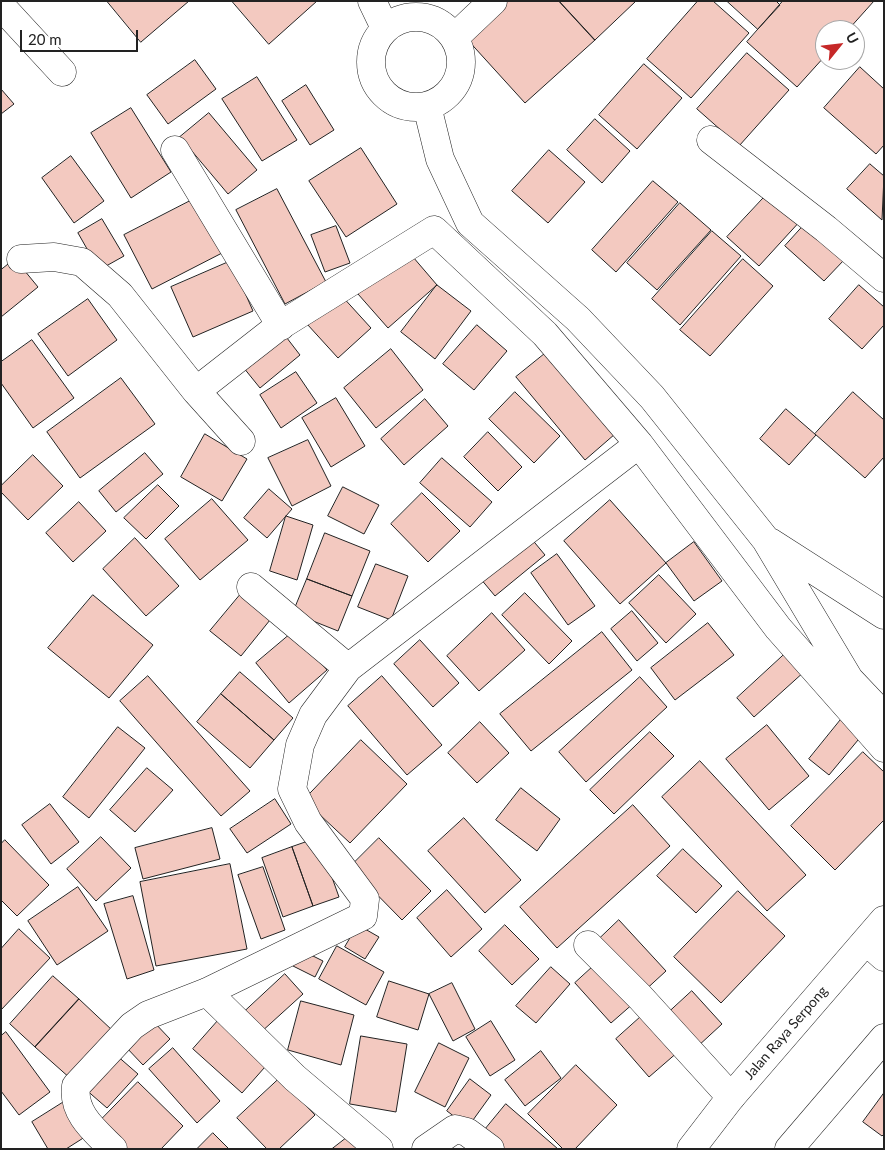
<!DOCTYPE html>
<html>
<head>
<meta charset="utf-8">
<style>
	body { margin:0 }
	#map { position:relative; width:885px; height:1150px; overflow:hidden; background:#fff; font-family:Lato,sans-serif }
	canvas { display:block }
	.frame { position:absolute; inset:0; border:2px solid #222; pointer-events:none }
	.north { position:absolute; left:815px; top:20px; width:50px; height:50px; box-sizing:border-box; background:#fff; border:1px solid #a7a7a7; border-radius:50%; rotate:61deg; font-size:14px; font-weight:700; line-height:20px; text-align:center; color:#222 }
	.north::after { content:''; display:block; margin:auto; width:18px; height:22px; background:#c62828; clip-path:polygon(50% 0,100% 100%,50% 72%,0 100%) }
	.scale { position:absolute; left:20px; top:30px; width:118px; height:22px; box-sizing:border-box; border:2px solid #222; border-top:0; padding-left:6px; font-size:15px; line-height:18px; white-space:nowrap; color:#222; -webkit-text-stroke:4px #fff; paint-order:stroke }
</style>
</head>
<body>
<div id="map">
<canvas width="885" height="1150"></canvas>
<div class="frame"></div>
<div class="north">U</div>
<div class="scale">20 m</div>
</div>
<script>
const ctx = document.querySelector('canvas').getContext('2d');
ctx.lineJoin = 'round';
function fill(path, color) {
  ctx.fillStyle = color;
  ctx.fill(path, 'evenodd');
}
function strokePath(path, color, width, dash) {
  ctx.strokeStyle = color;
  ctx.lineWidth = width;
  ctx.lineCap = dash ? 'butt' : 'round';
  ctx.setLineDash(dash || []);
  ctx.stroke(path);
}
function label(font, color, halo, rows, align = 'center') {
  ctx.font = font + ' Lato,sans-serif';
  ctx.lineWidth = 4;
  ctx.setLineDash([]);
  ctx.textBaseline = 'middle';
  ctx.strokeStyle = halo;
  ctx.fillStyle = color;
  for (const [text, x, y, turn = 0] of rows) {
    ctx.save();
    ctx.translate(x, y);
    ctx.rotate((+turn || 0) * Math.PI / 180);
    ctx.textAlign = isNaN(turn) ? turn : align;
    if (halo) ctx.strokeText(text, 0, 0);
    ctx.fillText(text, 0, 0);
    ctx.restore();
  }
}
const building = new Path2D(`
	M 107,1 L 189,1 L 141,42 Z
	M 232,1 L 317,1 L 269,44 Z
	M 504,1 L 559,1 L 595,40 L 525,103 L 465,37 Z
	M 559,1 L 636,1 L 595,40 Z
	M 698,1 L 713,1 L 749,33 L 691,98 L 647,59 Z
	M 727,1 L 776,1 L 780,5 L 758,29 Z
	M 783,1 L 874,1 L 848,30 L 825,30 L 825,56 L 797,87 L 747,42 Z
	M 747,53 L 789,90 L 739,146 L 697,109 Z
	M 195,60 L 216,89 L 168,124 L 147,95 Z
	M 644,64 L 682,98 L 637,149 L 599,115 Z
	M 860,67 L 884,89 L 884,145 L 876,154 L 824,108 Z
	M 257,77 L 297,140 L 262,161 L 222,99 Z
	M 306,85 L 334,130 L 310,145 L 282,101 Z
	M 1,89 L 14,104 L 1,114 Z
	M 131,108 L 171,172 L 131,198 L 91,133 Z
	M 209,113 L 257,170 L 228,194 L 180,137 Z
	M 595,119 L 630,151 L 602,183 L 567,150 Z
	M 361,148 L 397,204 L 346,237 L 309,181 Z
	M 549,150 L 585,182 L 548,223 L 512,191 Z
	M 71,156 L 104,201 L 74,223 L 42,178 Z
	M 870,164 L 884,176 L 882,220 L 847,189 Z
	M 653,181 L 678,202 L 616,272 L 592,250 Z
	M 277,189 L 326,282 L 285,304 L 236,210 Z
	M 771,190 L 802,219 L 759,266 L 727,237 Z
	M 196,198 L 224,252 L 152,289 L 124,235 Z
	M 680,203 L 711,230 L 657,290 L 627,263 Z
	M 102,219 L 124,256 L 99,270 L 78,233 Z
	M 805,224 L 844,260 L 824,281 L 785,246 Z
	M 336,226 L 350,263 L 325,272 L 311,235 Z
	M 712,231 L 741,256 L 680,325 L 652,299 Z
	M 407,250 L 437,285 L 388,328 L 358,294 Z
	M 15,259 L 38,287 L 1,317 L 1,270 Z
	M 743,259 L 773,286 L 710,356 L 680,330 Z
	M 231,261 L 253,311 L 193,337 L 171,287 Z
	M 437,285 L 471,311 L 435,359 L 401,332 Z
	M 859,285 L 884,307 L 884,325 L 862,349 L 829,319 Z
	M 340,294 L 371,328 L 338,358 L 307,324 Z
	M 88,299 L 117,340 L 68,376 L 38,334 Z
	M 477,325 L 507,351 L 474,390 L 443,364 Z
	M 280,329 L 300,355 L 260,388 L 239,362 Z
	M 32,340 L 74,398 L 33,428 L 1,383 L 1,362 Z
	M 391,349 L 423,390 L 376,428 L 344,388 Z
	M 547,352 L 615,434 L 585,460 L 516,377 Z
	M 296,372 L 317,403 L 281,428 L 260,395 Z
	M 121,378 L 155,424 L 80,478 L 47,432 Z
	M 515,392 L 560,436 L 534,463 L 489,419 Z
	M 853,392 L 884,420 L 884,457 L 865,478 L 815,434 Z
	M 336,398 L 365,446 L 331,467 L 302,418 Z
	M 425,399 L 448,426 L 404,465 L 381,439 Z
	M 786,409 L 816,435 L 789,465 L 760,439 Z
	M 488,432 L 522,467 L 498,491 L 464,457 Z
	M 205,434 L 247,459 L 222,501 L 181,477 Z
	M 308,440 L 331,486 L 292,506 L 268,458 Z
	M 145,453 L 163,474 L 116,512 L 99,491 Z
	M 33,455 L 63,486 L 28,520 L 1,492 L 1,486 Z
	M 442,458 L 492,502 L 470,527 L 420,483 Z
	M 158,485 L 179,506 L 146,539 L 124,518 Z
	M 343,487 L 379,505 L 364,534 L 328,516 Z
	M 269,489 L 292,509 L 267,538 L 244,518 Z
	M 422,493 L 460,531 L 428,562 L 391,524 Z
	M 212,499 L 248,540 L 200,580 L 165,539 Z
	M 610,500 L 666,563 L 620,604 L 564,541 Z
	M 79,502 L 106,531 L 73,562 L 46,533 Z
	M 286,516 L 313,525 L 297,580 L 270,571 Z
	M 325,533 L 370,551 L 352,596 L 307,579 Z
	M 530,537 L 545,555 L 495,596 L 480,578 Z
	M 135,538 L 179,586 L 146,616 L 103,569 Z
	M 694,542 L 722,581 L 694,601 L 666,563 Z
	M 557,554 L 595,606 L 568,625 L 531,573 Z
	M 376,564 L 408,576 L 391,620 L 358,607 Z
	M 659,575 L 696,614 L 666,643 L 629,603 Z
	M 307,579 L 352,596 L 338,631 L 293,613 Z
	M 525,593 L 572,641 L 549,664 L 502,615 Z
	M 93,595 L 153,645 L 109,698 L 48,648 Z
	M 240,595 L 270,620 L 241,656 L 210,631 Z
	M 632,611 L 658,643 L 637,661 L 611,629 Z
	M 492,613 L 525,650 L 479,691 L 447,656 Z
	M 708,623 L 734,655 L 675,700 L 651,668 Z
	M 294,631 L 327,670 L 289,703 L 256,663 Z
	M 602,632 L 632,670 L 531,751 L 500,714 Z
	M 420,640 L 459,683 L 433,707 L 394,664 Z
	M 787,652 L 805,671 L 754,717 L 737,698 Z
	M 240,672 L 293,718 L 274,740 L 221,694 Z
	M 148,676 L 250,791 L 221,816 L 120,701 Z
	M 382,676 L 442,745 L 407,775 L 348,706 Z
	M 640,677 L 667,707 L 586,782 L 559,752 Z
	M 221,694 L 274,740 L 250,768 L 197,722 Z
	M 843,717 L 863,734 L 829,775 L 809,759 Z
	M 480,722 L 509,753 L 477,783 L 448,753 Z
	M 767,725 L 809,776 L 769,810 L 726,759 Z
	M 118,727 L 145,748 L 89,818 L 63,797 Z
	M 650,732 L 674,756 L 614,814 L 590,790 Z
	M 361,740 L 407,784 L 350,843 L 304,800 Z
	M 863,752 L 884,772 L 884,820 L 835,870 L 791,826 Z
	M 700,761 L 806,875 L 767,911 L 662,797 Z
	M 147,768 L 173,790 L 135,832 L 110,810 Z
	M 521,788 L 560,819 L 537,851 L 496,820 Z
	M 275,799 L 291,824 L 247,853 L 230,829 Z
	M 50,804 L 79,842 L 51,864 L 22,825 Z
	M 633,805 L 670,846 L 557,948 L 520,907 Z
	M 464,818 L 521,880 L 485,913 L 428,851 Z
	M 212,828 L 220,859 L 143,879 L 135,848 Z
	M 101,837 L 131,868 L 96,901 L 67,869 Z
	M 318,838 L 339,897 L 313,906 L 292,847 Z
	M 379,838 L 431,891 L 402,920 L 350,867 Z
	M 5,840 L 49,885 L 17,916 L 1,900 L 1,844 Z
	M 292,847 L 313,906 L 283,917 L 262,858 Z
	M 683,849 L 722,886 L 696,913 L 657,876 Z
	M 230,864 L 247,949 L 156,966 L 140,882 Z
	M 263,867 L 285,930 L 261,939 L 238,875 Z
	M 78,887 L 108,931 L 57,965 L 28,921 Z
	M 447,890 L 482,929 L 451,957 L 417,918 Z
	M 738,891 L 785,936 L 721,1003 L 674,957 Z
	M 133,896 L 154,970 L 127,979 L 104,904 Z
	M 619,920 L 666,971 L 642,993 L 595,943 Z
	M 358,925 L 379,937 L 365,959 L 345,947 Z
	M 505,925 L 539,959 L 512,985 L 479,951 Z
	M 19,929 L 50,958 L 1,1010 L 1,949 Z
	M 337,946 L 384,972 L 366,1005 L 319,979 Z
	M 301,950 L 323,961 L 315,977 L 293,966 Z
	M 598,962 L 635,1002 L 611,1023 L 575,983 Z
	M 551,967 L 570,984 L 536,1023 L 516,1006 Z
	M 285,974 L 303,994 L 260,1033 L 242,1014 Z
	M 53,976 L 79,999 L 35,1047 L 10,1024 Z
	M 389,981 L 429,994 L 418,1030 L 377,1017 Z
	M 452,983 L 475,1029 L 453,1041 L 429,994 Z
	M 692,991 L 722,1024 L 697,1047 L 667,1014 Z
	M 79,999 L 113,1031 L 71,1079 L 35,1047 Z
	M 301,1001 L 354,1015 L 341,1065 L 288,1050 Z
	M 645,1013 L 679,1051 L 649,1077 L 616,1039 Z
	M 223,1015 L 272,1059 L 242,1093 L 193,1049 Z
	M 152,1020 L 170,1039 L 143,1065 L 125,1046 Z
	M 491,1021 L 515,1060 L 490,1076 L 466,1037 Z
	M 6,1032 L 50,1092 L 19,1115 L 1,1091 L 1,1036 Z
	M 361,1036 L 407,1044 L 396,1112 L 350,1104 Z
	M 439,1043 L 469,1058 L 445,1107 L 415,1092 Z
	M 173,1048 L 220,1101 L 197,1123 L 149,1069 Z
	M 541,1051 L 561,1078 L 525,1106 L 505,1080 Z
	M 115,1054 L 138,1074 L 107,1108 L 84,1088 Z
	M 576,1065 L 617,1105 L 575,1149 L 563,1149 L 528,1114 Z
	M 280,1078 L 315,1115 L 279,1149 L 267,1149 L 237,1118 Z
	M 470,1079 L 491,1095 L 468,1127 L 447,1111 Z
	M 138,1082 L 183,1126 L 161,1149 L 126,1149 L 99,1122 Z
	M 884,1093 L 884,1134 L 882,1136 L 863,1122 Z
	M 67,1100 L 88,1135 L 66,1149 L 48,1149 L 32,1122 Z
	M 506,1104 L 558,1149 L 503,1149 L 483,1132 Z
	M 213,1133 L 229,1149 L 197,1149 Z
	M 349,1136 L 359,1149 L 332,1149 Z`);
const street = new Path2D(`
	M 372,1 L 385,28
	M 1,6 L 62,72
	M371 62a45 45 0 1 1 90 0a45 45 0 1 1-90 0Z
	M 454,38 L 493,1
	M 427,106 L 440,159 L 470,223 L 578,319 L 652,397 L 766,540 L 849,679 L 884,716
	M 711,140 L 826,229 L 884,278
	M 175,150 L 281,326
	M 21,259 L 54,257 L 82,262 L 120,295 L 196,391 L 278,327 L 434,230 L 545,334 L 639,444 L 778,628 L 884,748
	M 196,391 L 241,441
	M 770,542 L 884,615
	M 251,587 L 348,668
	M 588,945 L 640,997 L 731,1097
	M 207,992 L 295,1078 L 379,1149
	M 113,1149 C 95,1131 72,1113 76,1086 L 132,1026 L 148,1015 L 207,992 L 363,916 L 365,899 L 308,822 L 292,789 L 300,745 L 313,715 L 348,668 L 639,444
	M 426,1149 L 455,1129 L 467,1132 L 490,1149`);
const primary = new Path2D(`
	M 866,941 L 884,957
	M 691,1149 L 731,1097 L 884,920
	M 789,1149 L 884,1038`);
const streetNames = [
	["Jalan Raya Serpong",786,1033,-49]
];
fill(building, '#f3c9c0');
strokePath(building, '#222', 1);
strokePath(street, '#222', 29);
strokePath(primary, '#222', 29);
strokePath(street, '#fff', 28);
strokePath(primary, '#fff', 28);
label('14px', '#222', '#fff', streetNames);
</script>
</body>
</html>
